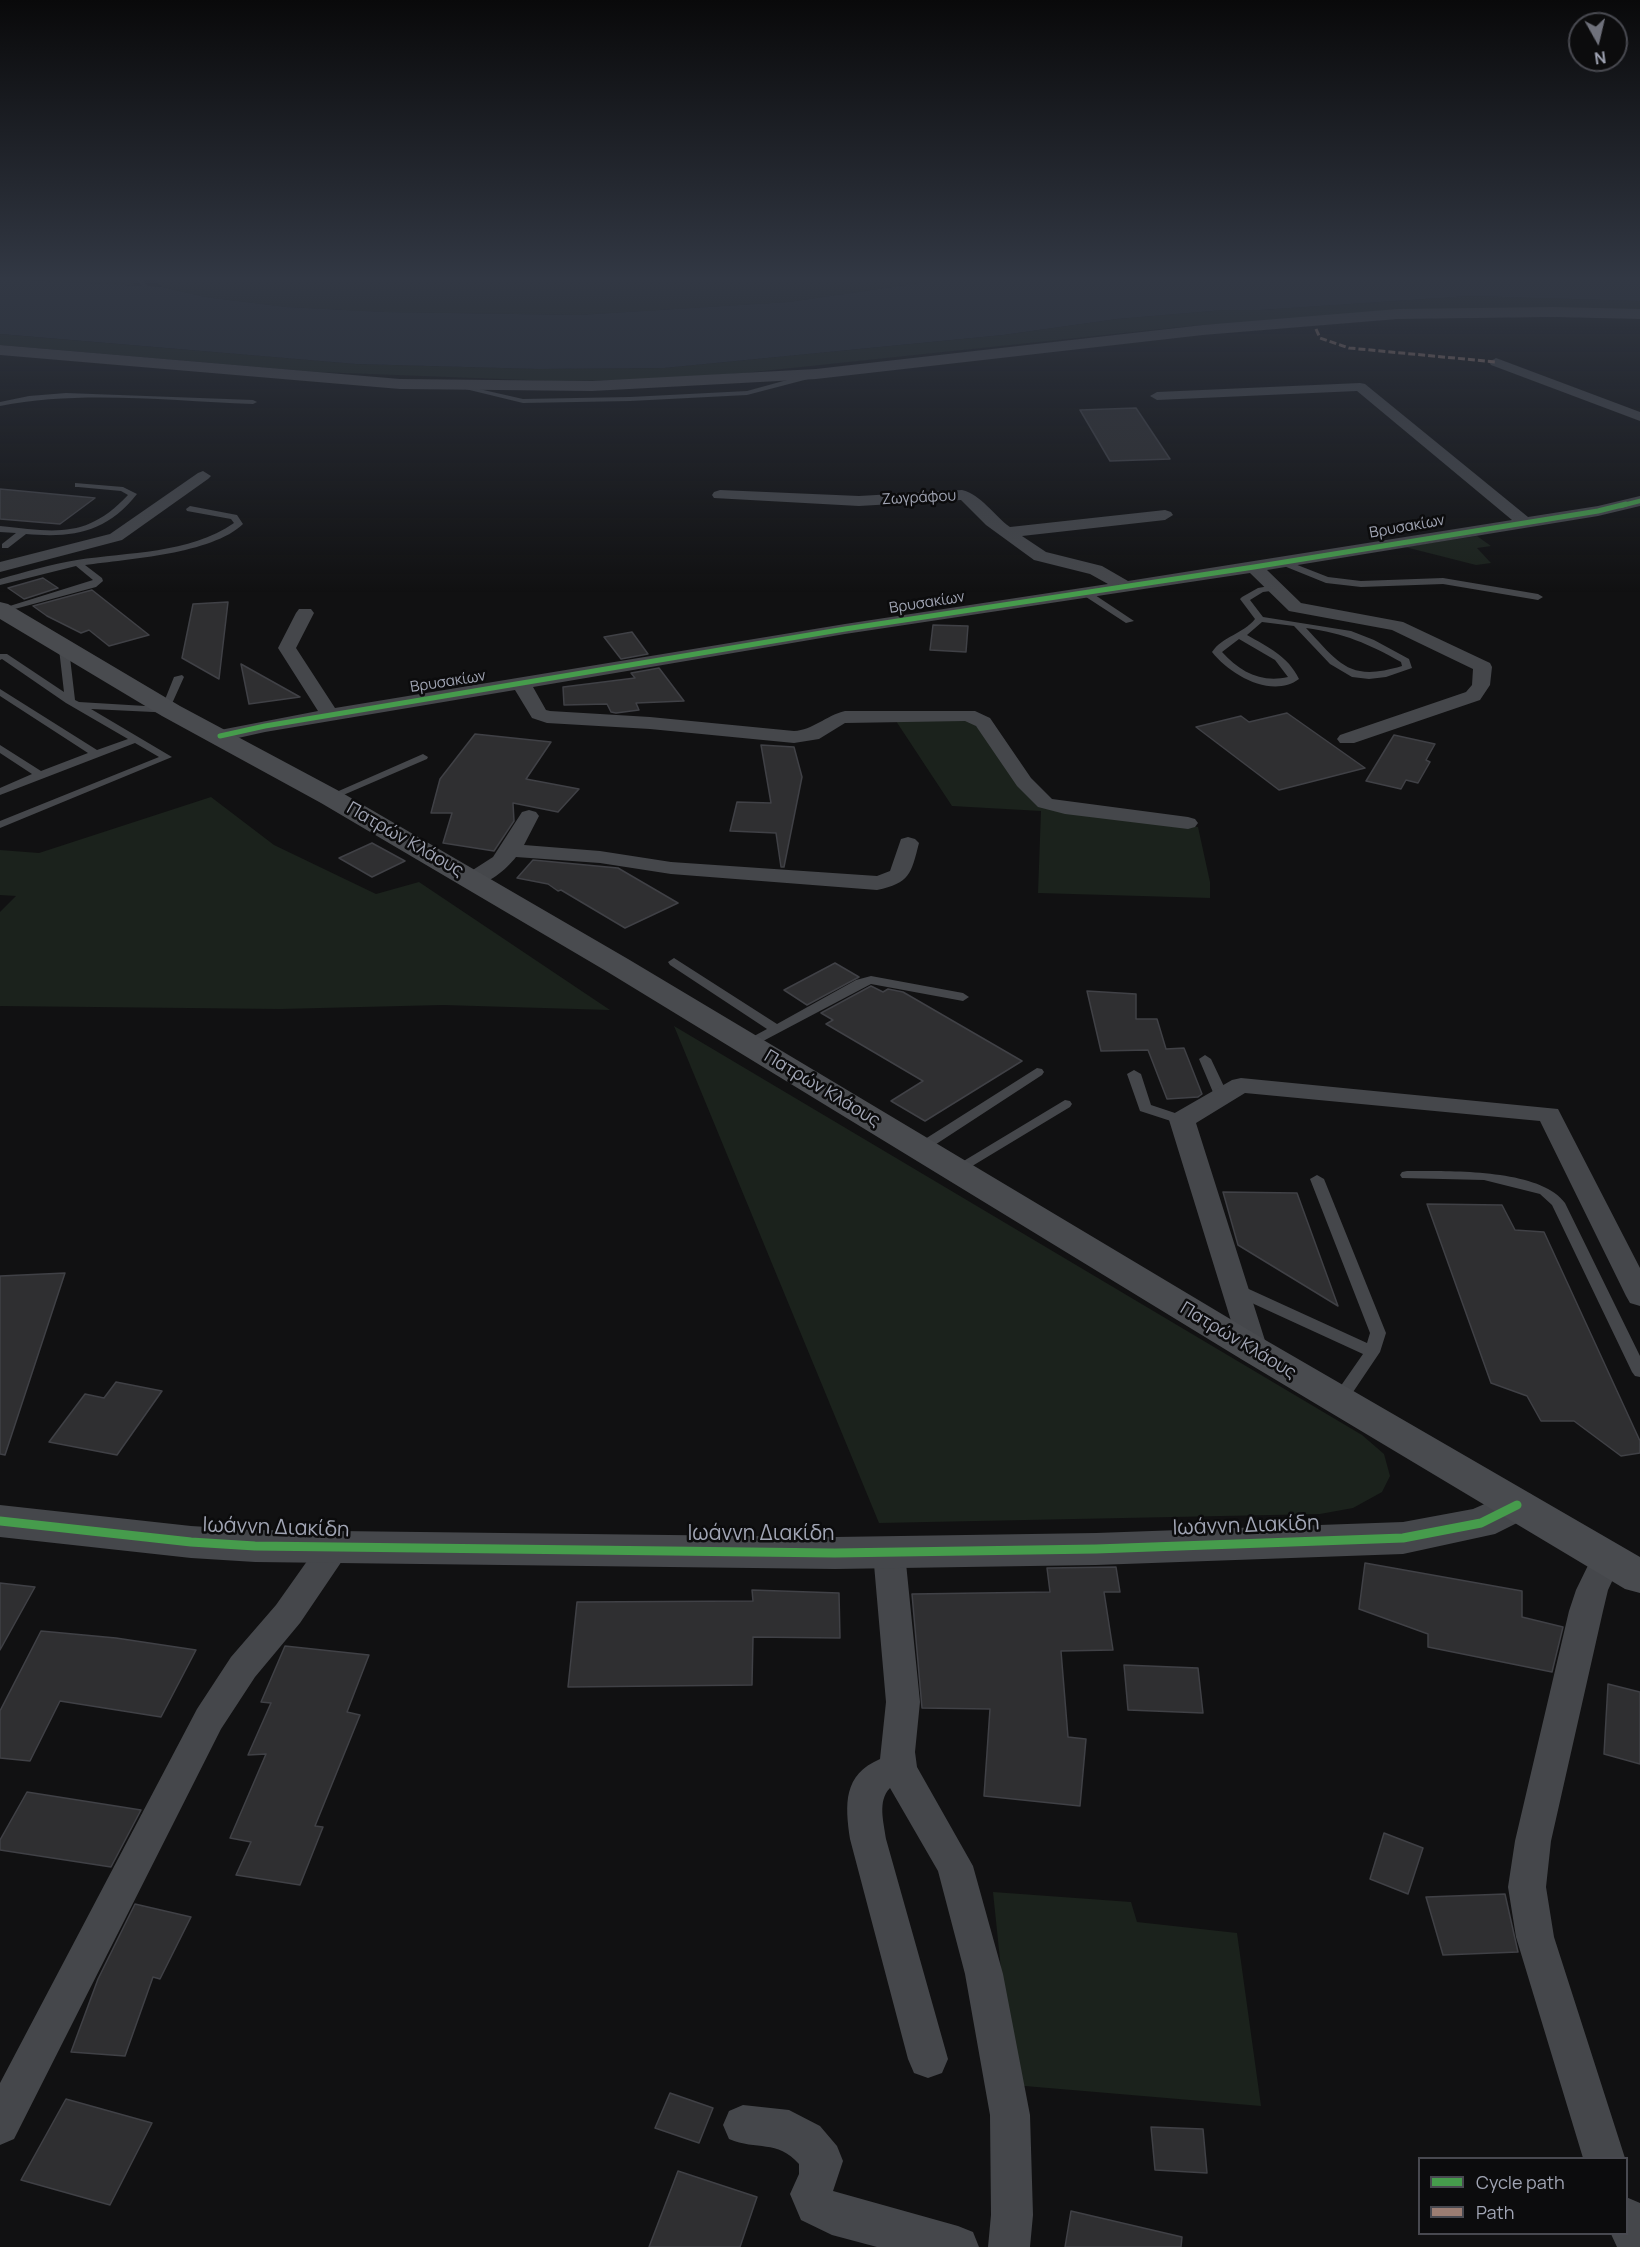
<!DOCTYPE html>
<html>
<head>
<meta charset="utf-8">
<style>
	body { margin:0 }
	#map { position:relative; width:1640px; height:2247px; overflow:hidden; background:#111112; font-family:Manrope,sans-serif }
	canvas { display:block }
	.legend { position:absolute; left:1418px; top:2157px; width:210px; height:78px; box-sizing:border-box; background:#0c0c0d; border:2px solid #484950; margin:0; padding:8px 10px; list-style:none; font-size:18px; color:#a1a5b4 }
	.legend li { display:flex; align-items:center; gap:12px; height:30px }
	.legend b { width:30px; border:2px solid #484950 }
	.north { position:absolute; left:1568px; top:12px; width:60px; height:60px; box-sizing:border-box; background:#0c0c0d; border:2px solid #484950; border-radius:50%; rotate:172deg; font-size:16px; font-weight:700; line-height:24px; text-align:center; color:#a1a5b4 }
	.north::after { content:''; display:block; margin:auto; width:21px; height:27px; background:#6f717b; clip-path:polygon(50% 0,100% 100%,50% 72%,0 100%) }
</style>
</head>
<body>
<div id="map">
<canvas width="1640" height="2247"></canvas>
<ul class="legend">
<li><b style="height:8px;background:#469c4c"></b>Cycle path</li>
<li><b style="height:8px;background:#9b7d72"></b>Path</li>
</ul>
<div class="north">N</div>
</div>
<script>
const ctx = document.querySelector('canvas').getContext('2d');
ctx.lineJoin = 'round';
function fill(path, color) {
  ctx.fillStyle = color;
  ctx.fill(path, 'evenodd');
}
function strokePath(path, color, width, dash) {
  ctx.strokeStyle = color;
  ctx.lineWidth = width;
  ctx.lineCap = dash ? 'butt' : 'round';
  ctx.setLineDash(dash || []);
  ctx.stroke(path);
}
function label(font, color, halo, rows, align = 'center') {
  ctx.font = font + ' Manrope,sans-serif';
  ctx.lineWidth = 5;
  ctx.setLineDash([]);
  ctx.textBaseline = 'middle';
  ctx.strokeStyle = halo;
  ctx.fillStyle = color;
  for (const [text, x, y, turn = 0] of rows) {
    ctx.save();
    ctx.translate(x, y);
    ctx.rotate((+turn || 0) * Math.PI / 180);
    ctx.textAlign = isNaN(turn) ? turn : align;
    if (halo) ctx.strokeText(text, 0, 0);
    ctx.fillText(text, 0, 0);
    ctx.restore();
  }
}
const green = new Path2D(`
	M 30,279 L 128,279 L 134,285 L 70,283 Z
	M 154,279 L 948,279 L 789,302 L 579,315 L 384,312 L 286,307 L 205,297 L 162,287 Z
	M 1470,296 L 1640,301 L 1640,314 L 1513,311 L 1200,325 L 744,373 L 638,380 L 553,381 L 317,372 L 0,345 L 0,334 L 356,364 L 538,369 L 664,368 L 1003,335 L 1117,319 L 1224,310 L 1260,310 Z
	M 1477,536 L 1491,546 L 1477,548 L 1491,563 L 1476,565 L 1405,547 Z
	M 968,716 L 1045,807 L 1198,827 L 1210,882 L 1210,898 L 1038,893 L 1041,811 L 952,806 L 894,718 Z
	M 211,797 L 274,845 L 376,894 L 419,882 L 610,1010 L 443,1005 L 280,1009 L 0,1006 L 0,912 L 16,896 L 0,895 L 0,850 L 39,853 Z
	M 674,1026 L 1362,1435 L 1384,1454 L 1390,1476 L 1382,1492 L 1353,1508 L 1320,1514 L 879,1523 Z
	M 993,1892 L 1131,1902 L 1137,1922 L 1237,1933 L 1261,2106 L 1013,2085 Z`);
const water = new Path2D(`
	M 0,279 L 162,287 L 205,297 L 286,307 L 384,312 L 579,315 L 789,302 L 948,279 L 1640,279 L 1640,301 L 1470,296 L 1260,310 L 1224,310 L 1117,319 L 1003,335 L 664,368 L 538,369 L 356,364 L 0,334 Z`);
const stream = new Path2D(`
	M 139,279 L 152,296`);
const building = new Path2D(`
	M 1136,408 L 1170,459 L 1110,461 L 1080,410 Z
	M 0,489 L 95,498 L 60,524 L 0,519 Z
	M 43,578 L 58,588 L 24,599 L 8,588 Z
	M 92,590 L 149,635 L 109,646 L 89,630 L 81,633 L 47,616 L 33,606 Z
	M 228,602 L 219,679 L 182,658 L 193,604 Z
	M 933,625 L 968,626 L 966,652 L 930,650 Z
	M 632,632 L 648,654 L 621,659 L 604,637 Z
	M 241,664 L 300,697 L 249,704 Z
	M 659,668 L 684,701 L 636,703 L 639,710 L 616,713 L 611,712 L 607,704 L 564,705 L 563,687 L 635,678 L 631,673 Z
	M 1287,713 L 1365,768 L 1279,790 L 1196,727 L 1241,716 L 1249,722 Z
	M 475,734 L 551,742 L 526,779 L 579,789 L 558,812 L 513,803 L 514,821 L 494,851 L 443,843 L 452,813 L 431,813 L 440,779 Z
	M 1394,735 L 1435,744 L 1426,760 L 1430,762 L 1418,783 L 1406,780 L 1401,789 L 1366,781 Z
	M 761,745 L 794,747 L 802,777 L 784,867 L 781,867 L 776,833 L 730,831 L 737,802 L 771,803 Z
	M 372,843 L 405,861 L 372,877 L 339,858 Z
	M 533,860 L 618,868 L 678,903 L 625,928 L 561,890 L 558,891 L 548,884 L 517,878 Z
	M 835,963 L 859,977 L 807,1005 L 784,990 Z
	M 871,986 L 883,992 L 888,989 L 903,992 L 1022,1061 L 925,1121 L 891,1101 L 923,1081 L 826,1024 L 833,1020 L 821,1013 Z
	M 1087,991 L 1136,994 L 1136,1019 L 1157,1019 L 1166,1049 L 1184,1048 L 1202,1094 L 1198,1097 L 1167,1099 L 1148,1050 L 1101,1051 Z
	M 1223,1192 L 1297,1193 L 1338,1306 L 1238,1245 Z
	M 1427,1204 L 1502,1205 L 1515,1230 L 1544,1232 L 1640,1441 L 1640,1453 L 1621,1456 L 1574,1421 L 1541,1421 L 1527,1396 L 1491,1383 Z
	M 65,1273 L 5,1455 L 0,1454 L 0,1276 Z
	M 116,1382 L 162,1391 L 117,1455 L 49,1442 L 85,1394 L 104,1398 Z
	M 1365,1563 L 1522,1591 L 1522,1617 L 1563,1627 L 1552,1672 L 1428,1647 L 1428,1634 L 1359,1609 Z
	M 1116,1567 L 1120,1592 L 1104,1592 L 1113,1650 L 1061,1651 L 1068,1737 L 1086,1739 L 1080,1806 L 984,1796 L 990,1709 L 922,1708 L 912,1594 L 1050,1592 L 1047,1568 Z
	M 0,1583 L 35,1587 L 0,1650 Z
	M 752,1590 L 839,1593 L 840,1638 L 753,1637 L 752,1685 L 568,1687 L 577,1602 L 753,1601 Z
	M 41,1631 L 116,1638 L 196,1650 L 161,1717 L 60,1701 L 30,1761 L 0,1758 L 0,1711 Z
	M 285,1646 L 369,1655 L 347,1712 L 360,1715 L 315,1826 L 323,1827 L 300,1885 L 236,1875 L 251,1842 L 230,1838 L 266,1754 L 248,1755 L 271,1703 L 261,1702 Z
	M 1124,1665 L 1198,1668 L 1203,1713 L 1128,1710 Z
	M 1608,1684 L 1640,1692 L 1640,1764 L 1604,1754 Z
	M 27,1792 L 141,1810 L 111,1867 L 0,1850 L 0,1840 Z
	M 1384,1833 L 1423,1848 L 1408,1894 L 1370,1879 Z
	M 1505,1894 L 1518,1952 L 1443,1955 L 1426,1897 Z
	M 135,1904 L 191,1917 L 160,1979 L 153,1977 L 125,2056 L 71,2052 L 98,1979 Z
	M 670,2093 L 713,2108 L 699,2143 L 655,2128 Z
	M 66,2099 L 152,2123 L 110,2205 L 21,2180 Z
	M 1151,2127 L 1203,2129 L 1207,2173 L 1155,2170 Z
	M 678,2171 L 757,2197 L 740,2247 L 649,2247 Z
	M 1071,2211 L 1182,2237 L 1181,2247 L 1065,2247 Z`);
const service = new Path2D(`
	M 809,374 L 813,376 L 812,378 L 747,395 L 630,401 L 523,403 L 453,386 L 457,384 L 523,399 L 630,397 L 747,391 Z
	M 66,393 L 253,400 L 257,402 L 253,404 C 171,401 80,390 0,406 L 0,402 L 29,396 Z
	M 75,483 L 123,487 L 137,494 C 106,533 73,538 26,534 L 8,548 L 2,548 L 2,544 L 16,533 L 0,532 L 0,526 C 55,532 87,539 128,495 L 121,491 L 78,487 L 75,487 Z
	M 190,506 L 237,515 L 243,524 C 212,554 128,559 85,565 L 102,578 L 103,581 L 96,587 L 0,613 L 0,609 L 93,580 L 76,566 L 0,585 L 0,579 C 25,572 51,564 77,560 C 128,552 189,554 234,523 L 231,519 L 187,511 L 186,509 Z
	M 1282,559 L 1328,577 L 1361,581 L 1443,578 L 1538,594 L 1543,597 L 1538,600 L 1443,584 L 1361,587 L 1326,583 L 1279,564 L 1278,562 Z
	M 1275,585 L 1278,586 L 1278,590 L 1263,592 L 1250,600 L 1263,617 L 1351,631 L 1374,640 L 1409,659 L 1412,668 L 1386,677 L 1369,679 L 1352,677 L 1330,664 L 1294,626 L 1262,622 L 1247,635 C 1268,647 1288,656 1299,679 C 1272,699 1230,675 1212,652 C 1223,636 1243,634 1255,619 L 1240,599 L 1242,597 L 1258,588 ZM 1306,628 C 1344,633 1369,644 1401,662 L 1402,666 C 1349,682 1340,664 1306,628 ZM 1239,639 L 1275,660 L 1288,677 C 1261,683 1240,672 1222,652 Z
	M 1083,591 L 1089,591 L 1134,621 L 1126,623 L 1083,595 Z
	M 64,646 L 69,649 L 75,700 L 79,702 L 162,707 L 174,677 L 182,675 L 184,677 L 170,708 L 174,709 L 174,713 L 91,709 L 172,757 L 0,828 L 0,821 L 159,757 L 135,743 L 0,795 L 0,788 L 32,774 L 0,753 L 0,745 L 41,771 L 88,753 L 0,696 L 0,689 L 97,750 L 128,739 L 66,703 L 2,659 L 0,660 L 0,654 L 7,654 L 64,692 L 59,649 Z
	M 423,754 L 428,757 L 427,759 L 334,799 L 326,799 L 325,797 Z
	M 674,958 L 777,1024 L 856,980 L 871,976 L 963,993 L 969,997 L 963,1001 L 871,984 L 748,1049 L 742,1045 L 743,1042 L 767,1029 L 670,965 L 668,962 Z
	M 1205,1055 L 1211,1059 L 1229,1097 L 1227,1100 L 1217,1100 L 1215,1097 L 1199,1059 Z
	M 1037,1068 L 1042,1069 L 1044,1072 L 1042,1075 L 924,1152 L 914,1152 L 912,1149 L 914,1146 Z
	M 1134,1070 L 1141,1074 L 1151,1105 L 1187,1117 L 1189,1120 L 1187,1123 L 1177,1123 L 1140,1111 L 1127,1074 Z
	M 1065,1100 L 1070,1101 L 1072,1104 L 1070,1107 L 959,1174 L 949,1174 L 947,1171 Z
	M 1407,1171 C 1447,1171 1540,1168 1565,1203 L 1640,1356 L 1640,1377 L 1635,1376 L 1632,1372 L 1552,1205 L 1540,1194 L 1484,1180 L 1402,1178 L 1400,1175 L 1402,1172 Z
	M 1317,1175 L 1324,1179 L 1386,1333 L 1380,1352 L 1345,1404 L 1333,1404 L 1331,1400 L 1363,1354 L 1230,1293 L 1228,1289 L 1230,1285 L 1240,1285 L 1367,1343 L 1370,1333 L 1310,1179 Z`);
const minor = new Path2D(`
	M 1496,358 L 1640,412 L 1640,421 L 1491,365 L 1489,362 Z
	M 1360,383 L 1365,384 L 1528,517 L 1598,506 L 1640,496 L 1640,506 L 1598,516 L 1267,570 L 1301,603 L 1403,622 L 1490,663 L 1492,667 L 1490,685 L 1480,700 L 1354,743 L 1340,743 L 1337,739 L 1340,735 L 1466,692 L 1472,685 L 1473,669 L 1392,630 L 1289,611 L 1250,573 L 845,634 L 533,687 L 546,710 L 550,711 L 650,717 L 794,731 C 813,730 825,716 845,711 L 975,711 L 990,718 L 1031,778 L 1052,799 L 1188,817 L 1195,819 L 1198,823 L 1195,827 L 1188,829 L 1065,814 L 1038,807 L 1017,786 L 976,726 L 965,721 L 845,723 L 819,739 L 794,743 L 650,729 L 547,723 L 532,718 L 515,690 L 265,732 L 220,742 L 213,740 L 210,736 L 213,732 L 220,730 L 318,711 L 278,648 L 296,613 L 299,609 L 311,609 L 314,613 L 296,648 L 335,708 L 845,624 L 1108,584 L 1090,574 L 1034,560 L 986,525 L 961,500 L 859,506 L 714,498 L 712,495 L 714,492 L 720,490 L 859,496 L 962,490 C 982,495 993,515 1010,527 L 1165,510 L 1171,512 L 1173,515 L 1165,520 L 1022,536 L 1046,552 L 1102,566 L 1128,581 L 1512,520 L 1357,391 L 1157,400 L 1150,396 L 1157,392 Z
	M 203,471 L 211,476 L 208,479 L 122,540 L 0,572 L 0,562 L 110,534 L 198,473 Z
	M 529,810 L 536,812 L 539,816 L 524,845 L 600,851 L 671,862 L 877,876 L 890,871 L 901,839 L 908,837 L 915,839 L 919,843 C 911,874 910,883 877,890 L 671,874 L 600,863 L 516,857 C 505,871 484,889 465,885 L 462,880 L 465,875 L 493,857 L 522,812 Z
	M 1241,1078 L 1558,1109 L 1640,1268 L 1640,1306 L 1630,1303 L 1626,1296 L 1540,1121 L 1245,1093 L 1196,1123 L 1268,1350 L 1264,1357 L 1254,1360 L 1244,1357 L 1240,1350 L 1169,1120 L 1173,1114 L 1232,1080 Z
	M 333,1537 L 344,1540 L 349,1549 L 344,1558 L 300,1623 L 255,1677 L 221,1729 L 14,2139 L 0,2145 L 0,2083 L 197,1709 L 231,1657 L 276,1605 L 322,1540 Z
	M 889,1541 L 900,1544 L 905,1553 L 920,1702 L 915,1752 L 917,1767 L 973,1866 L 1003,1974 L 1030,2115 L 1033,2215 L 1030,2247 L 988,2247 L 991,2215 L 990,2115 L 965,1974 L 938,1871 L 890,1788 C 877,1801 884,1823 886,1839 L 948,2059 L 942,2073 L 928,2078 L 914,2073 L 908,2059 L 850,1839 C 845,1804 843,1775 880,1759 L 886,1702 L 873,1553 L 878,1544 Z
	M 1607,1545 L 1618,1549 L 1623,1558 L 1608,1590 L 1603,1611 L 1551,1841 L 1546,1887 L 1554,1937 L 1625,2158 L 1583,2158 L 1516,1937 L 1508,1887 L 1515,1841 L 1569,1611 L 1576,1590 L 1596,1549 Z
	M 743,2105 L 789,2110 L 820,2126 L 837,2146 L 843,2161 L 833,2191 L 958,2226 L 973,2232 L 979,2247 L 877,2247 L 832,2235 L 801,2220 L 790,2194 L 799,2174 L 799,2164 C 777,2139 757,2151 729,2139 L 723,2125 L 729,2111 Z
	M 1626,2197 L 1640,2203 L 1640,2247 L 1617,2247 L 1611,2234 L 1626,2234 Z`);
const tertiary = new Path2D(`
	M 1517,1490 L 1531,1494 L 1537,1505 L 1531,1516 L 1495,1534 L 1403,1554 L 1096,1565 L 835,1569 L 255,1562 L 191,1558 L 0,1537 L 0,1505 L 191,1526 L 255,1530 L 835,1537 L 1096,1533 L 1403,1522 L 1473,1509 Z`);
const secondary = new Path2D(`
	M 0,602 L 8,604 L 180,706 L 339,791 L 628,959 L 1267,1341 L 1640,1557 L 1640,1593 L 1625,1589 L 1241,1359 L 606,971 L 321,803 L 162,716 L 0,619 Z`);
const primary = new Path2D(`
	M 1553,307 L 1640,309 L 1640,319 L 1553,317 L 1398,319 L 1203,335 L 816,379 L 592,391 L 400,389 L 0,355 L 0,345 L 400,379 L 592,381 L 816,369 L 1203,325 L 1398,309 Z`);
const quiet = new Path2D(`
	M 1316,329 L 1320,338 L 1349,348 L 1496,362`);
const cyclewayFar2 = new Path2D(`
	M 1620,506 L 1640,501`);
const cyclewayFar1 = new Path2D(`
	M 220,736 L 265,726 L 845,629 L 1254,567 L 1598,511 L 1626,504`);
const cycleway = new Path2D(`
	M 0,1521 L 191,1542 L 255,1546 L 835,1553 L 1096,1549 L 1403,1538 L 1481,1523 L 1517,1505`);
const farStreetnames = [
	["Ζωγράφου",919,498,-3],
	["Βρυσακίων",1407,527,-10],
	["Βρυσακίων",927,603,-9],
	["Βρυσακίων",448,682,-9]
];
const streetNames = [
	["Πατρών Κλάους",405,840,30],
	["Πατρών Κλάους",822,1089,31],
	["Πατρών Κλάους",1238,1341,31]
];
const nearStreetnames = [
	["Ιωάννη Διακίδη",1246,1526,-2],
	["Ιωάννη Διακίδη",276,1528,2],
	["Ιωάννη Διακίδη",761,1534]
];
fill(green, '#1b221c');
fill(water, '#242b34');
strokePath(stream, '#242b34', 5);
fill(building, '#2f2f31');
strokePath(building, '#404146', 1.5);
fill(service, '#45474b');
fill(minor, '#45474b');
fill(tertiary, '#45474b');
fill(secondary, '#494b4f');
fill(primary, '#48484c');
strokePath(quiet, '#9b7d72', 3, [7, 3]);
strokePath(cyclewayFar2, '#469c4c', 4.5);
strokePath(cyclewayFar1, '#469c4c', 5);
strokePath(cycleway, '#469c4c', 9);
const sky = ctx.createLinearGradient(0, 0, 0, 593);
sky.addColorStop(0, '#09090a');
sky.addColorStop(0.47, '#323844');
sky.addColorStop(1, '#32384400');
ctx.fillStyle = sky;
ctx.fillRect(0, 0, 1640, 593);
label('15px', '#a1a5b4', '#0c0c0d', farStreetnames);
label('18px', '#a1a5b4', '#0c0c0d', streetNames);
label('21px', '#a1a5b4', '#0c0c0d', nearStreetnames);
</script>
</body>
</html>
